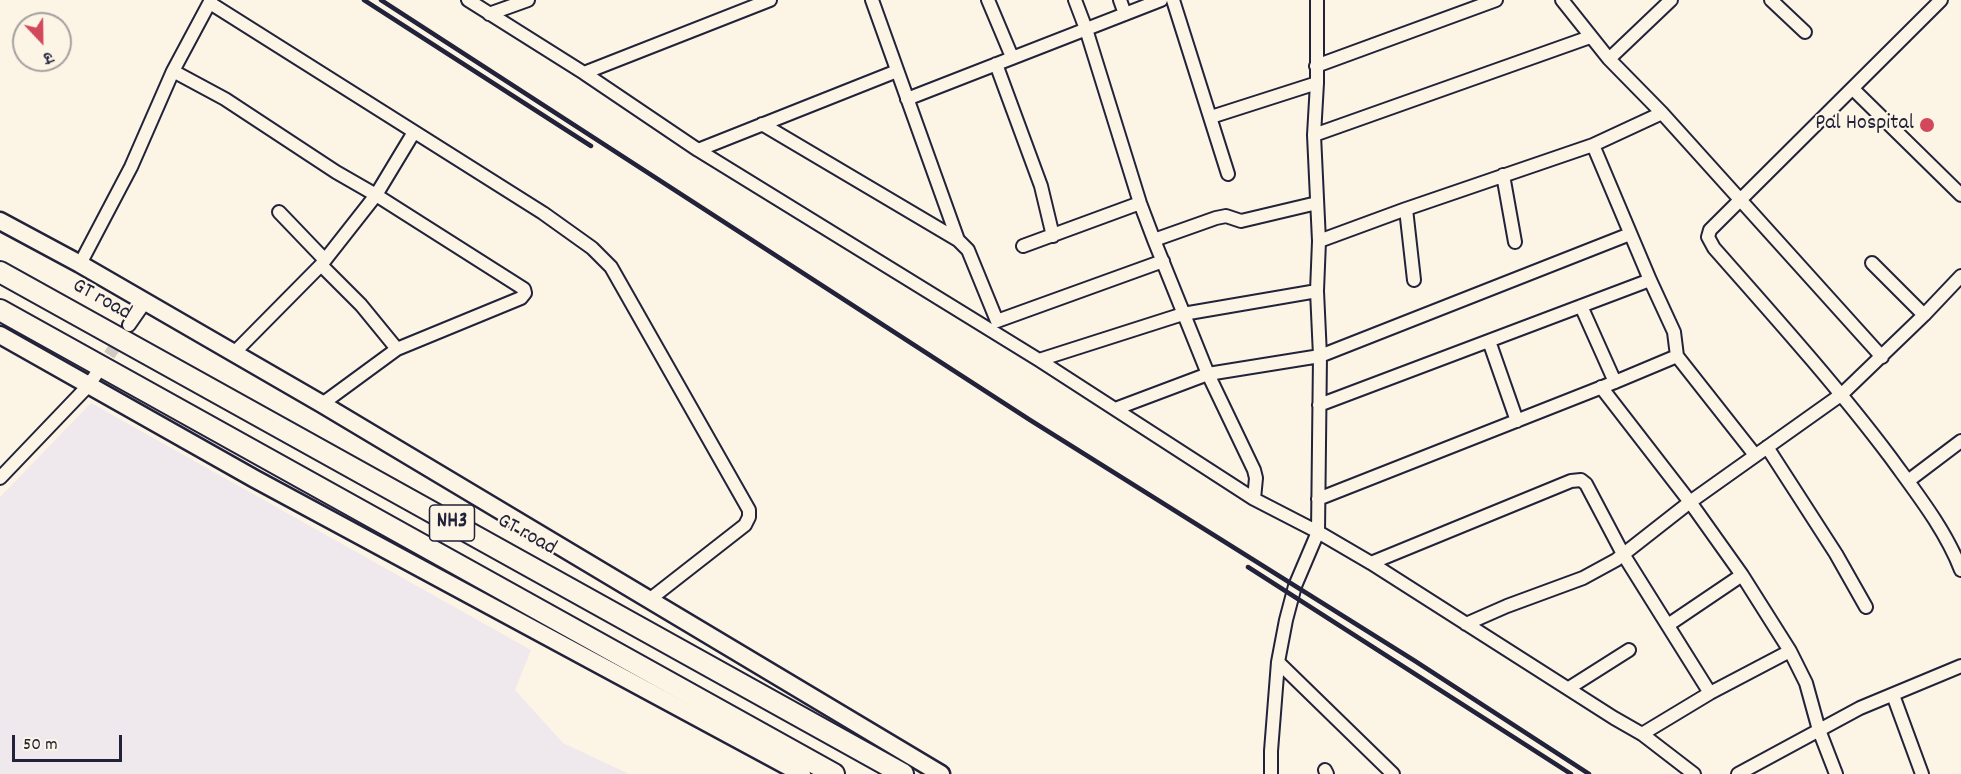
<!DOCTYPE html>
<html>
<head>
<meta charset="utf-8">
<style>
	body { margin:0 }
	#map { position:relative; width:1961px; height:774px; overflow:hidden; background:#fcf5e5; font-family:Dekko,"Playpen Sans Deva",sans-serif }
	canvas { display:block }
	.north { position:absolute; left:12px; top:12px; width:60px; height:60px; box-sizing:border-box; background:#fcf5e5; border:2px solid #a5a1a1; border-radius:50%; rotate:158deg; font-size:16px; font-weight:700; line-height:24px; text-align:center; color:#22223b }
	.north::after { content:''; display:block; margin:auto; width:21px; height:27px; background:#d1495b; clip-path:polygon(50% 0,100% 100%,50% 72%,0 100%) }
	.scale { position:absolute; left:12px; top:735px; width:110px; height:27px; box-sizing:border-box; border:3px solid #22223b; border-top:0; padding-left:8px; font-size:18px; line-height:21px; white-space:nowrap; color:#22223b; -webkit-text-stroke:4px #fcf5e5; paint-order:stroke }
</style>
</head>
<body>
<div id="map">
<canvas width="1961" height="774"></canvas>
<div class="north">उ</div>
<div class="scale">50 m</div>
</div>
<script>
const ctx = document.querySelector('canvas').getContext('2d');
ctx.lineJoin = 'round';
function fill(path, color) {
  ctx.fillStyle = color;
  ctx.fill(path, 'evenodd');
}
function strokePath(path, color, width, dash) {
  ctx.strokeStyle = color;
  ctx.lineWidth = width;
  ctx.lineCap = dash ? 'butt' : 'round';
  ctx.setLineDash(dash || []);
  ctx.stroke(path);
}
function label(font, color, halo, rows, align = 'center') {
  ctx.font = font + ' Dekko,sans-serif';
  ctx.lineWidth = 4.5;
  ctx.setLineDash([]);
  ctx.textBaseline = 'middle';
  ctx.strokeStyle = halo;
  ctx.fillStyle = color;
  for (const [text, x, y, turn = 0] of rows) {
    ctx.save();
    ctx.translate(x, y);
    ctx.rotate((+turn || 0) * Math.PI / 180);
    ctx.textAlign = isNaN(turn) ? turn : align;
    if (halo) ctx.strokeText(text, 0, 0);
    ctx.fillText(text, 0, 0);
    ctx.restore();
  }
}
const built = new Path2D(`
	M 91,403 L 531,650 L 515,690 L 563,743 L 629,774 L 0,774 L 0,497 Z`);
const minorTunnel = new Path2D(`
	M 99,370 L 123,335`);
const minor = new Path2D(`
	M 468,0 L 584,73 L 698,150 L 1039,360 L 1254,499 L 1318,532 L 1371,563 L 1614,718 L 1642,734 L 1694,774
	M 872,0 L 958,240 L 968,250 L 997,321 L 1163,261
	M 988,0 L 1012,57
	M 1075,0 L 1086,29 L 1140,203 L 1154,240 L 1208,374 L 1254,470 L 1256,478 L 1254,499
	M 1120,0 L 1125,14
	M 1173,0 L 1228,174
	M 1562,0 L 1609,59 L 1662,113 L 1882,357
	M 1771,0 L 1805,32
	M 1941,0 L 1710,230 L 1708,237 L 1714,248 C 1775,317 1836,385 1891,458 C 1917,494 1945,529 1961,570
	M 210,3 L 543,213 L 592,248 L 611,267 L 749,510 L 749,517 L 745,525 L 649,600
	M 489,14 L 528,0
	M 1609,59 L 1671,0
	M 996,64 L 1041,186 L 1053,236
	M 1316,66 L 1496,0
	M 173,71 L 225,99 L 336,172 L 376,195 L 524,289 L 525,293 L 521,298 L 397,349 L 322,404
	M 584,73 L 770,0
	M 1853,89 L 1961,195
	M 907,99 L 1161,0
	M 1211,117 L 1317,83
	M 762,124 L 958,240
	M 1314,135 L 1590,37
	M 1593,145 L 1662,113
	M 698,150 L 897,71
	M 1503,175 L 1515,242
	M 1406,209 L 1414,280
	M 279,212 L 325,260
	M 1154,240 L 1216,218 L 1226,216 L 1241,221 L 1317,203
	M 1319,241 L 1406,209 L 1593,145 L 1650,280 L 1674,332 L 1677,356
	M 1023,246 L 1140,203
	M 1872,263 L 1924,315
	M 80,264 L 131,167 L 173,71 L 211,0
	M 321,265 L 361,305 L 397,349
	M 1581,306 L 1615,382
	M 129,325 L 145,302
	M 1489,341 L 1517,421
	M 233,354 L 321,265 L 376,195 L 414,132
	M 1039,360 L 1183,314 L 1317,291
	M 1601,387 L 1690,502 L 1742,575 L 1790,651 L 1806,683 L 1819,730 L 1836,774
	M 1319,405 L 1650,280
	M 1115,409 L 1208,374 L 1320,356 L 1630,234
	M 1767,447 L 1836,554 L 1866,607
	M 0,478 L 88,386 L 97,373
	M 1908,481 L 1961,441
	M 1318,499 L 1615,382 L 1677,356 L 1755,455
	M 1371,563 L 1571,481 L 1581,480 L 1586,484 L 1623,554 L 1710,693
	M 1466,624 L 1507,606 L 1583,578 L 1616,560 L 1690,502 L 1842,394 L 1924,315 L 1961,276
	M 1668,625 L 1742,575
	M 1278,662 L 1393,774
	M 1569,688 L 1629,650
	M 1893,695 L 1922,774
	M 1642,734 L 1710,693 L 1790,651
	M 1325,770 L 1327,774
	M 1271,774 L 1271,751 L 1278,662 L 1286,620 L 1295,586 L 1318,532 L 1320,356 L 1317,291 L 1319,241 L 1314,135 L 1317,83 L 1317,0
	M 1738,774 L 1860,708 L 1961,666`);
const secondary = new Path2D(`
	M 0,221 L 80,264 L 322,404 L 941,774
	M 0,335 L 255,479 L 802,774`);
const trunk = new Path2D(`
	M 0,272 L 903,774
	M 0,310 L 834,774`);
const rail = new Path2D(`
	M 364,0 L 591,146
	M 381,0 L 1030,420 L 1415,661 L 1589,774
	M 1248,567 L 1571,774`);
const markers = [
	[1927,125,8,"#d1495b"]
];
const shields = [
	[452,523,45]
];
const shieldNames = [
	["NH3",452,523]
];
const poiNames = [
	["Pal Hospital",1914,125]
];
const streetNames = [
	["GT road",101,301,29],
	["GT road",526,536,29]
];
fill(built, '#efe8ec');
strokePath(minorTunnel, '#d0cbc3', 12, [12, 6]);
strokePath(minor, '#22223b', 16);
strokePath(secondary, '#22223b', 21);
strokePath(trunk, '#22223b', 24);
strokePath(minor, '#fcf5e5', 12);
strokePath(secondary, '#fcf5e5', 16);
strokePath(trunk, '#fcf5e5', 20);
strokePath(rail, '#22223b', 4.5);
for (const [x, y, r, color] of markers) {
  const dot = new Path2D();
  dot.arc(x, y, r, 0, 2 * Math.PI);
  ctx.fillStyle = color;
  ctx.fill(dot);
  strokePath(dot, '#fcf5e5', 2);
}
for (const [x, y, w] of shields) {
  const box = new Path2D();
  box.roundRect(x - w / 2, y - 18, w, 36, 4.5);
  ctx.fillStyle = '#fcf5e5';
  ctx.fill(box);
  strokePath(box, '#22223b', 1.5);
}
label('bold 21px', '#22223b', null, shieldNames);
label('22px', '#22223b', '#fcf5e5', poiNames, 'right');
label('22px', '#22223b', '#fcf5e5', streetNames);
</script>
</body>
</html>
